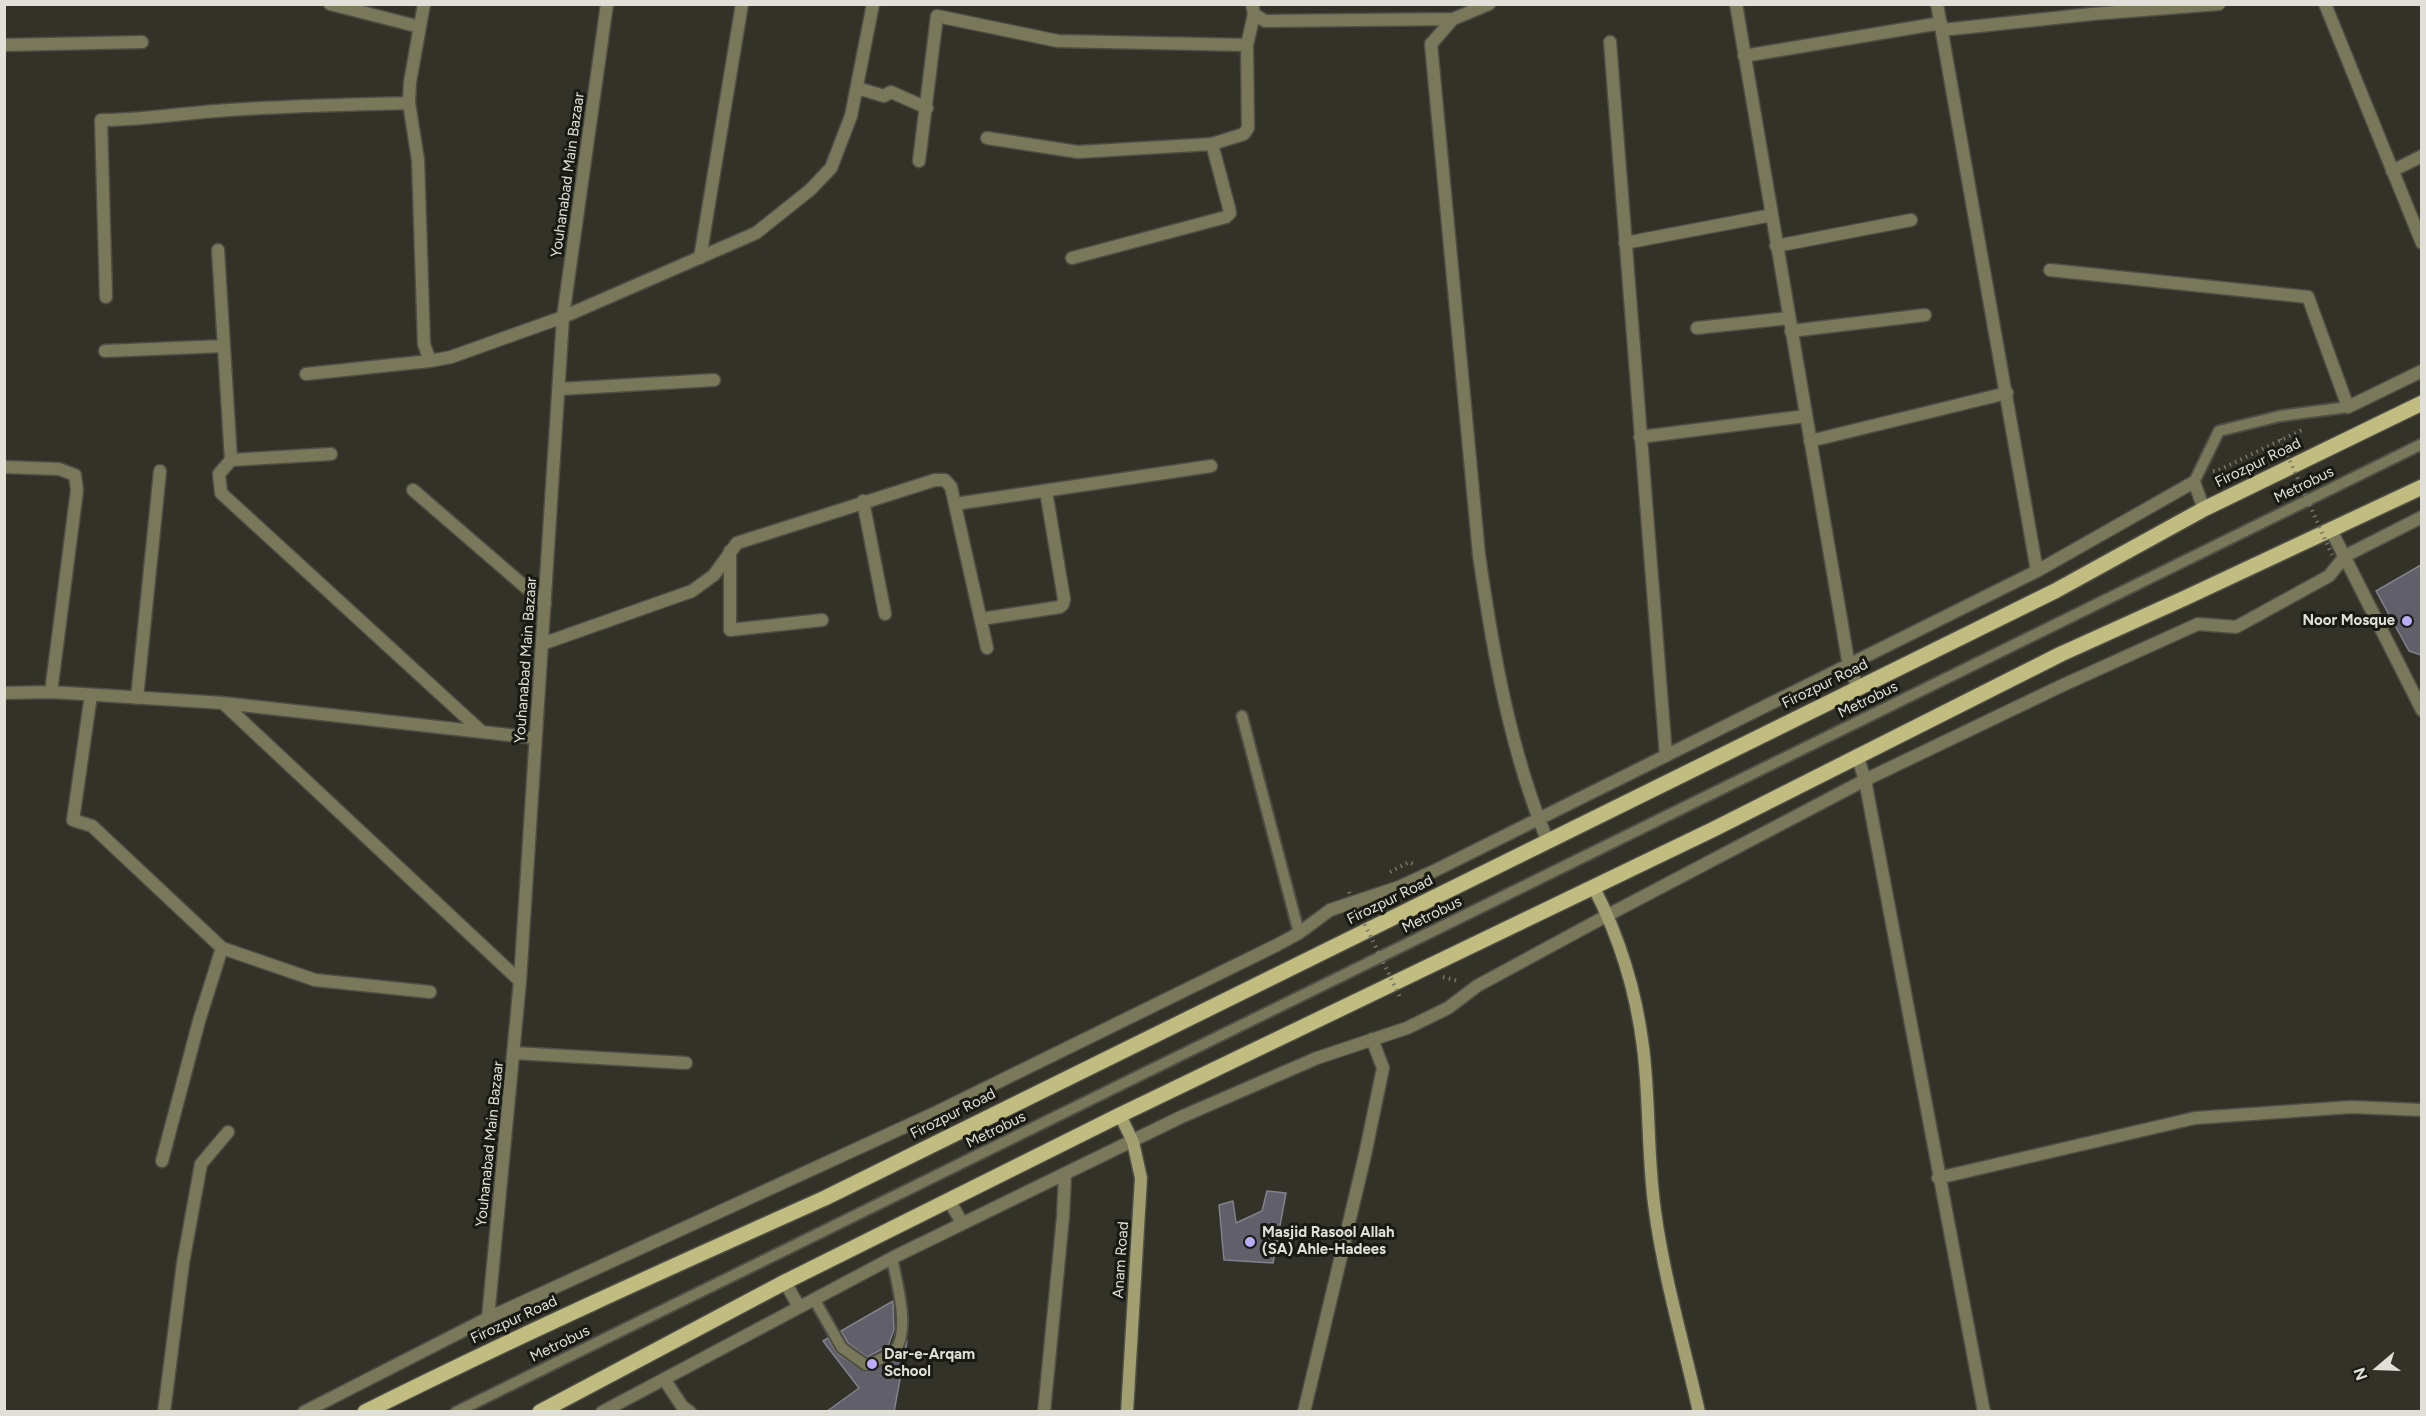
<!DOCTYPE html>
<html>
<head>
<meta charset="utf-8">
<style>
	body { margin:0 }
	#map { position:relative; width:2426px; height:1416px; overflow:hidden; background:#333229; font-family:Figtree,sans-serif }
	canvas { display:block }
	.frame { position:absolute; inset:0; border:6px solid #e0e0d9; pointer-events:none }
	.north { position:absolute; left:2348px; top:1338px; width:60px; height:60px; -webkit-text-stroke:4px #1a1a15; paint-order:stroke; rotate:251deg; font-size:16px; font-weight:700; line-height:24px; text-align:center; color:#e0e0d9 }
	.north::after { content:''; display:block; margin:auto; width:21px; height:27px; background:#e0e0d9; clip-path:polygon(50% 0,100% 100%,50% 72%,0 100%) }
</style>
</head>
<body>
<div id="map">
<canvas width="2426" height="1416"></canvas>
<div class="frame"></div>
<div class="north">N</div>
</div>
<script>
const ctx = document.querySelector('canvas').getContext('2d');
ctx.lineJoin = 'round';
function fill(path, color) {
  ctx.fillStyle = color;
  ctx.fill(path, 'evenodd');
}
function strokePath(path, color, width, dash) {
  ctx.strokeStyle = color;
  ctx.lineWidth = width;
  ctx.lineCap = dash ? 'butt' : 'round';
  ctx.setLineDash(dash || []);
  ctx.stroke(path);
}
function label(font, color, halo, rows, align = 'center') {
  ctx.font = font + ' Figtree,sans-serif';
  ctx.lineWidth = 6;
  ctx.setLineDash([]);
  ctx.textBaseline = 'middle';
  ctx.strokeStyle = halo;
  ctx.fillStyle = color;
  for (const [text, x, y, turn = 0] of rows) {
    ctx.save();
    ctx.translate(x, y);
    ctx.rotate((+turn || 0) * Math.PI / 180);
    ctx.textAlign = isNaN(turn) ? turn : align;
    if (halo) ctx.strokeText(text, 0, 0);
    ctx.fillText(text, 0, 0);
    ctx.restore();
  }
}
const building = new Path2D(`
	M 2421,565 L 2421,655 L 2409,651 L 2376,591 Z
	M 1267,1191 L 1286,1193 L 1273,1263 L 1224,1260 L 1219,1205 L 1233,1201 L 1236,1223 L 1262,1211 Z
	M 893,1301 L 894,1330 L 888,1346 L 867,1357 L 848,1343 L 841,1331 Z
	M 828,1338 L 838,1354 L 866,1372 L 897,1358 L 907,1341 L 894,1412 L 826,1412 L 859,1388 L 823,1341 Z`);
const path = new Path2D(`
	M 2213,471 L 2217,471 L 2304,429
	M 1390,872 L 1409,862 L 1413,864
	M 1443,977 L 1459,981`);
const lane = new Path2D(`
	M 2194,482 L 2219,431 L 2280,416 L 2348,407
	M 1242,716 L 1299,933
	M 814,1299 L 842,1348 L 866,1365 C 874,1362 890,1356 895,1350 C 911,1331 896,1280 892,1258
	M 456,1412 L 2422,444`);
const street = new Path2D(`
	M 330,4 L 420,27
	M 424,4 L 410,82 L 409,103 L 418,160 L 424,344 L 430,361 L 451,357 L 563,317 L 756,233 L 810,190 L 831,168 L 851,116 L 873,4
	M 1252,4 L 1254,14 L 1265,21 L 1453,19
	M 1489,4 L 1453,19 L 1431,44 L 1479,555 C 1493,652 1510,751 1548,842
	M 1736,4 L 1849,666 L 1858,688
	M 1937,4 L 2037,571
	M 2325,4 L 2422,243
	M 1942,30 L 2092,14 L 2219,4
	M 1610,42 L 1666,756
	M 4,45 L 142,42
	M 1744,56 L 1941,23
	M 857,88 L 884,96 L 891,92 L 927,108
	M 987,138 L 1078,152 L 1212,144 L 1244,134 L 1248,128 L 1247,45 L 1254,14
	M 919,161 L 937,16 L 1058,41 L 1247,45
	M 2392,171 L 2422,156
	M 1625,243 L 1772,215
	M 1776,246 L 1911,220
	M 218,250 L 231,460 L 219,474 L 221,493 L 482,732
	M 700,258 L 742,4
	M 1072,258 L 1226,217 L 1230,213 L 1229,208 L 1212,144
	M 2050,270 L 2308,297 L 2348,407 L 2422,371
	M 106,297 L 101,120 C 140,120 177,114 216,111 C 280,106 344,105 409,103
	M 1697,328 L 1789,318
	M 1791,331 L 1925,315
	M 105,351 L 224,346
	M 306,374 L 430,361
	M 559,389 L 714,380
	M 1640,437 L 1806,416
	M 1810,441 L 2007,393
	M 231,460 L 331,454
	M 4,467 L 59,469 L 75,475 L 77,490 L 51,692
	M 413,490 L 545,604
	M 863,501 L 885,614
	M 955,504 L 1211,466
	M 2331,530 L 2422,710
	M 730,551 L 730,630 L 822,620
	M 981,619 L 1060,607 L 1063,604 L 1064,599 L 1046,491
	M 542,644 L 692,591 L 714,575 L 737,543 L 935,480 L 945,480 L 951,487 L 987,648
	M 4,693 L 51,692 L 223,703 L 536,738
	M 91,695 L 73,820 L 92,826 L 222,948 L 315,980 L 430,992
	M 137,698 L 160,471
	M 223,703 L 520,981
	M 1857,755 L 1865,780 L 1984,1412
	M 514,1053 L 686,1063
	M 162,1161 L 199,1021 L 222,948
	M 1938,1178 L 2195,1118 L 2351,1107 L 2422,1110
	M 949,1200 L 962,1223
	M 785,1282 L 799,1307
	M 488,1318 L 520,981 L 563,317 L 607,4
	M 664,1379 L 682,1406 L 690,1412
	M 164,1412 L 183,1263 L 201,1164 L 228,1132
	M 304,1412 L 488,1318 L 937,1112 L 1277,945 L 1299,933 L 1330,910 L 1399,887 L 1434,871 L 2037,571 L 2194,482 L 2204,509
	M 602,1412 L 892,1258 L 1181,1117 L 1317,1058 L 1407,1028 L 1448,1008 L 1477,986 L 1608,915 L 1865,780 L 2061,686 L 2198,624 L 2236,627 L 2329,576 L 2345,556 L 2422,517
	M 1044,1412 L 1063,1217 L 1065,1174
	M 1304,1412 L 1365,1155 L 1383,1068 L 1372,1039`);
const secondary = new Path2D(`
	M 1593,886 C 1619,936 1636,991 1643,1047 C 1650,1101 1647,1156 1655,1211 C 1664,1278 1684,1345 1699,1412
	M 1120,1115 L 1133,1142 L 1141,1178 L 1127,1412`);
const primary = new Path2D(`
	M 365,1412 C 517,1336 671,1267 825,1198 L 2055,591 L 2204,509 L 2422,403
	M 540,1412 L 785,1282 L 1120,1115 L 1714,829 L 2061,654 L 2185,598 L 2422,487`);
const pathBridge = new Path2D(`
	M 2280,439 L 2332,555
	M 1349,892 L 1400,997`);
const markers = [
	[2407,621,6,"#b9abf7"],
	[1250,1242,6,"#b9abf7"],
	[872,1364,6,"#b9abf7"]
];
const streetNames = [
	["Youhanabad Main Bazaar",568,175,-82],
	["Firozpur Road",2258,463,-26],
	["Metrobus",2304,485,-26],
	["Youhanabad Main Bazaar",526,660,-86],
	["Firozpur Road",1825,684,-26],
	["Metrobus",1868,700,-26],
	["Firozpur Road",1390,900,-26],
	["Metrobus",1432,915,-26],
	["Firozpur Road",953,1114,-27],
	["Metrobus",996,1130,-26],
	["Youhanabad Main Bazaar",490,1144,-84],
	["Anam Road",1121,1260,-86],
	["Firozpur Road",514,1320,-25],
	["Metrobus",560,1344,-26]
];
const poiNames = [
	["Noor Mosque",2395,621,"right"],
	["Masjid Rasool Allah",1262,1233],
	["(SA) Ahle-Hadees",1262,1250],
	["Dar-e-Arqam",884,1355],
	["School",884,1372]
];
fill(building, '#615f6a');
strokePath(building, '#83818c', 1.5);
strokePath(lane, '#4f4e45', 14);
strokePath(street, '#4f4e45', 15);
strokePath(secondary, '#4f4e45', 15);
strokePath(primary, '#4f4e45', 18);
strokePath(path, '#77766e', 4, [1.5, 4.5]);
strokePath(lane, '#79785b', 10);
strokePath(street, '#79785b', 12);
strokePath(secondary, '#a29f71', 12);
strokePath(primary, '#c1bd81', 15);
strokePath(pathBridge, '#77766e', 4, [1.5, 4.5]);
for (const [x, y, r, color] of markers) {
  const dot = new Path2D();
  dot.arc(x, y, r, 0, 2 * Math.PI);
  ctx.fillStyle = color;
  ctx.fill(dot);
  strokePath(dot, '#1a1a15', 2);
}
label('15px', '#e0e0d9', '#1a1a15', streetNames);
label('bold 15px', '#e0e0d9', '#1a1a15', poiNames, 'left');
</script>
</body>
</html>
